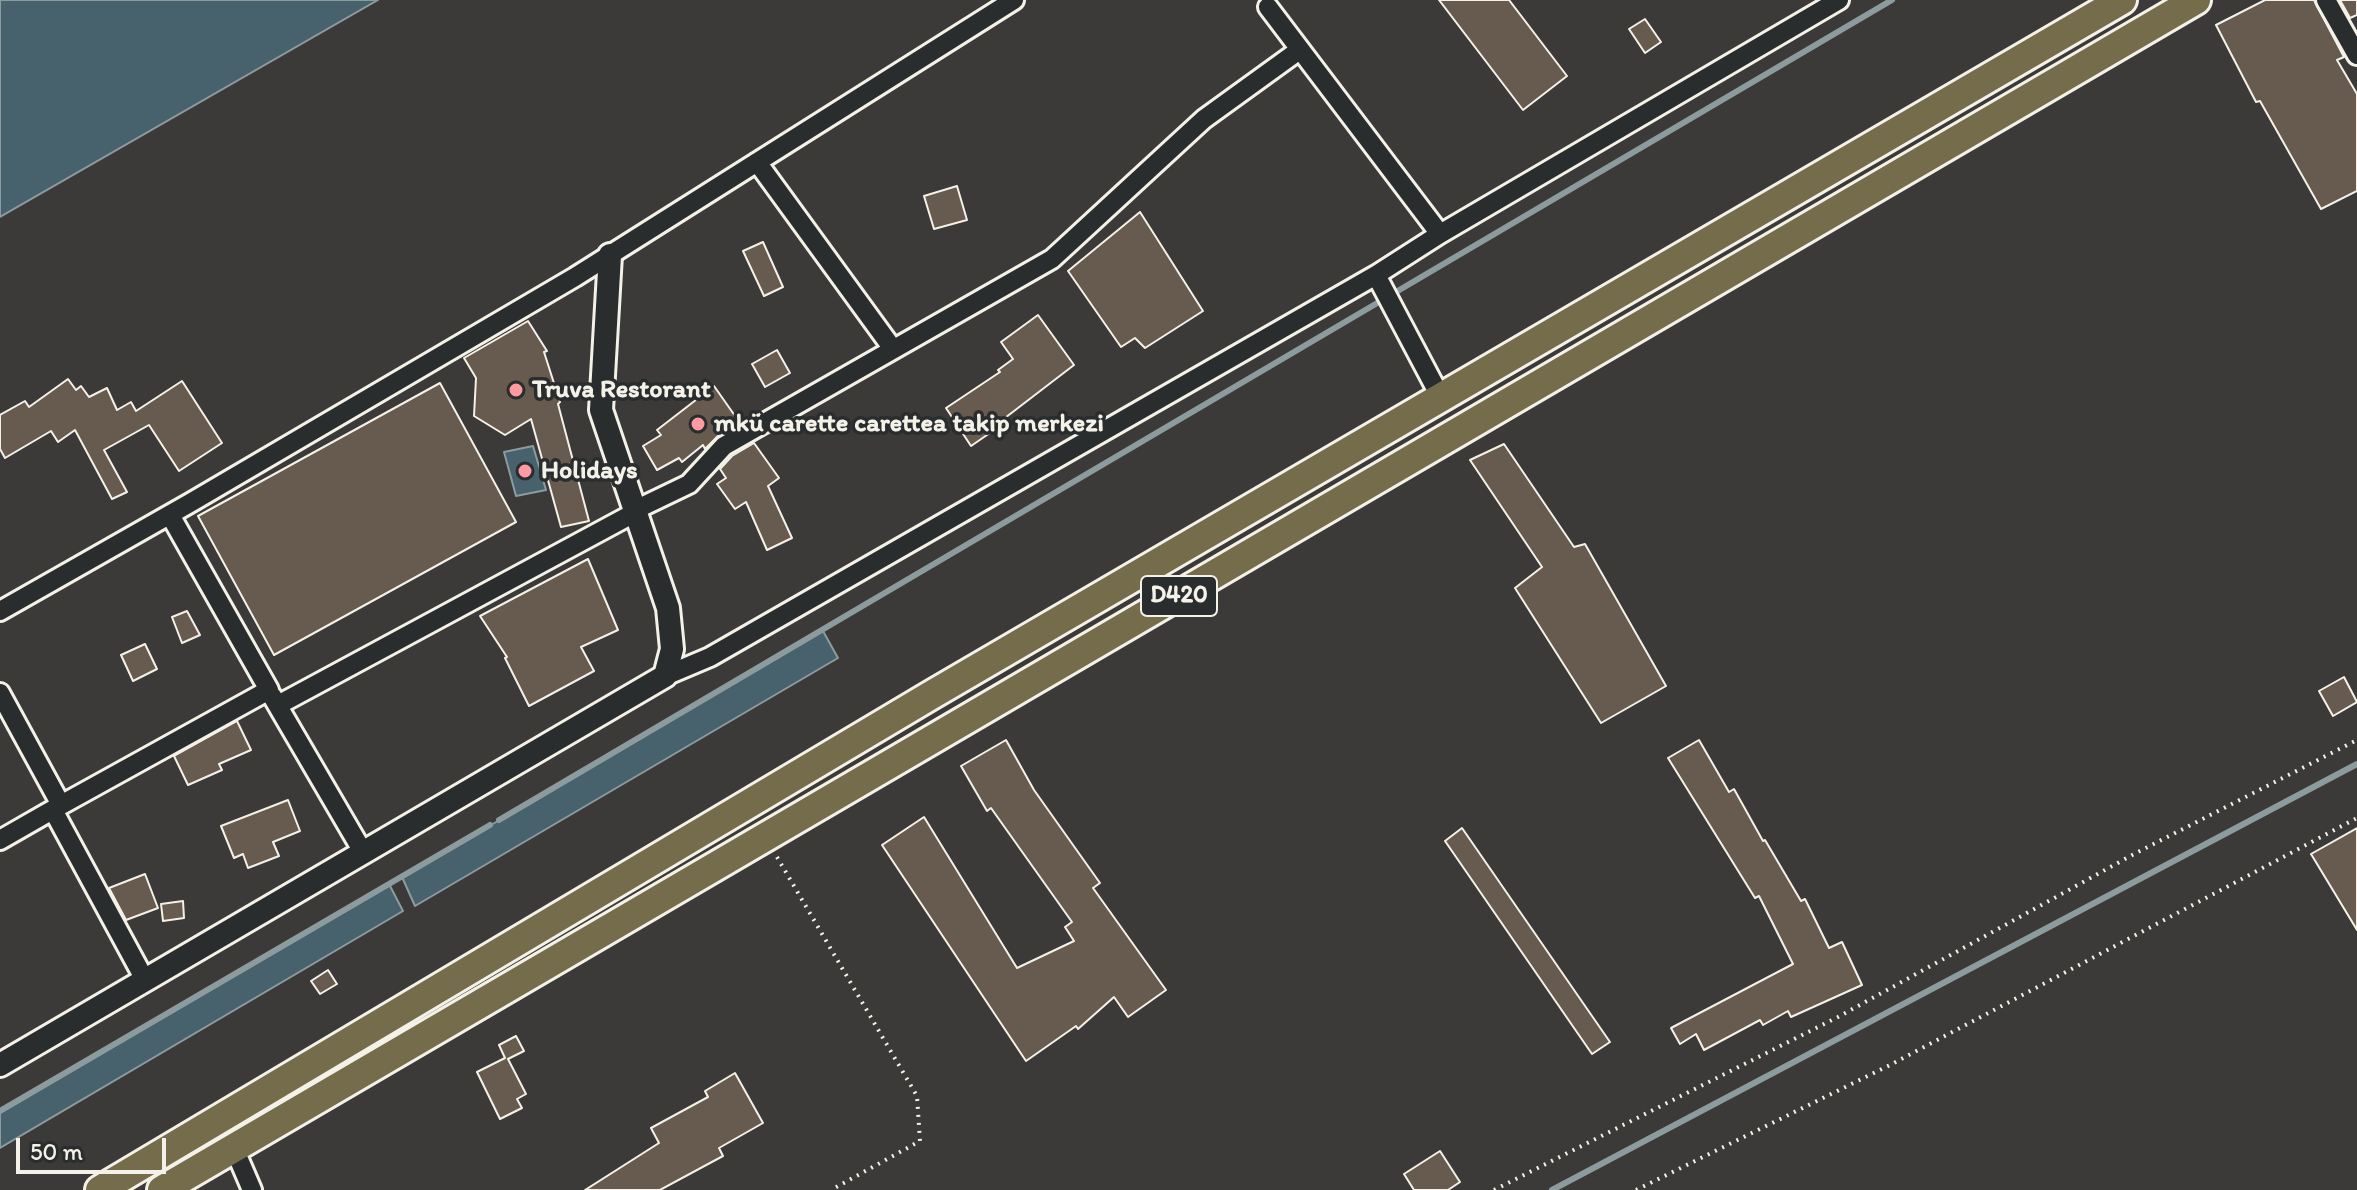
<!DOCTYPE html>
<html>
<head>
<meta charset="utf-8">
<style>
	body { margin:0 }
	#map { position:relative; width:2357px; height:1190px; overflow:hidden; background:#3c3a38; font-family:Itim,sans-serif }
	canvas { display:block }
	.scale { position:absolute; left:16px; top:1138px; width:150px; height:36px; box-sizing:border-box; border:4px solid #f4f1e8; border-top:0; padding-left:10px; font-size:24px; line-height:28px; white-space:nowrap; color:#f4f1e8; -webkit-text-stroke:6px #2a2d2e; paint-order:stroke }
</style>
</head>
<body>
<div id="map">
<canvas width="2357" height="1190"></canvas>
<div class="scale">50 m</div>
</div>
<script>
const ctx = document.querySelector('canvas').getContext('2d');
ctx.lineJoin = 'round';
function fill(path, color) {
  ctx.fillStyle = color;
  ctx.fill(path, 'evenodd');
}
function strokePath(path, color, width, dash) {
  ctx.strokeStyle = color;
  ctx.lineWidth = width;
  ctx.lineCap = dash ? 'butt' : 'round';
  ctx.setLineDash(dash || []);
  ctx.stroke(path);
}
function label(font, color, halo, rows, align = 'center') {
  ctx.font = font + ' Itim,sans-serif';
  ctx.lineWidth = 7;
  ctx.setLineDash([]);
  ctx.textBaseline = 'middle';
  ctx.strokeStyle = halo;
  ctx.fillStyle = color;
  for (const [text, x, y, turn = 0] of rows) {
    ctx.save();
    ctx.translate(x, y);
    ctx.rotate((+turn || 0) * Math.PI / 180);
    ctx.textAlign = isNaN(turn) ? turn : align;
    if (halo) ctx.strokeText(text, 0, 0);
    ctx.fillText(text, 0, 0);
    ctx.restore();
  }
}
const water = new Path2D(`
	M 0,0 L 378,0 L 0,217 Z
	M 533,446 L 546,490 L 516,496 L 504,452 Z
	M 823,631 L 838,658 L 415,906 L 402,877 Z
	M 389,884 L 403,911 L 0,1148 L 0,1113 Z`);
const stream = new Path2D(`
	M 499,820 L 1892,0
	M 0,1111 L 490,825
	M 1552,1190 L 2357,764`);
const building = new Path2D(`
	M 1439,0 L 1509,0 L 1567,76 L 1523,110 Z
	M 2265,0 L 2314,0 L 2344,57 L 2337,60 L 2357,94 L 2357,191 L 2321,209 L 2260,101 L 2256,102 L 2216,25 Z
	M 2340,0 L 2357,0 L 2357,15 L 2350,18 Z
	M 1645,19 L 1661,42 L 1645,53 L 1629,29 Z
	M 957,186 L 967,220 L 934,229 L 924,196 Z
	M 1140,212 L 1203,311 L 1145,348 L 1135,338 L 1121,347 L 1068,271 Z
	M 763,242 L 783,287 L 764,296 L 743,251 Z
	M 1038,315 L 1074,365 L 1001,421 L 1003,424 L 971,446 L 946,408 L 1000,372 L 998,370 L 1013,359 L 1001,342 Z
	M 528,321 L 547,351 L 544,352 L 560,402 L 558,404 L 589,521 L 561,527 L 531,419 L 505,435 L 474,416 L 476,378 L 464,358 Z
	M 777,350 L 790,373 L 765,387 L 752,364 Z
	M 68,379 L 76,390 L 81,386 L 89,397 L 107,388 L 117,410 L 131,402 L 136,411 L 182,381 L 222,443 L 179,471 L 149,425 L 104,450 L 127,492 L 112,499 L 75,430 L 58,442 L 51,431 L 5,458 L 0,449 L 0,415 L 25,401 L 29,407 Z
	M 440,383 L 516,522 L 274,655 L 198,516 Z
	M 714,386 L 740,423 L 718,436 L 705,449 L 703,445 L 682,462 L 679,458 L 657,470 L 643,446 L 661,435 L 657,430 Z
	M 754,443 L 779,478 L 768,486 L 792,538 L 767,550 L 746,502 L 735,509 L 717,484 L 726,478 L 720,469 L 732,456 Z
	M 1504,444 L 1574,547 L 1585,544 L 1666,686 L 1601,723 L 1515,588 L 1542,567 L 1470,460 Z
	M 588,559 L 618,630 L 581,647 L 594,671 L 529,706 L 505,658 L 507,657 L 480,616 Z
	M 187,611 L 200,635 L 182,643 L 172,617 Z
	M 145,644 L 157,669 L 133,681 L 121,655 Z
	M 2344,677 L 2357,702 L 2333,716 L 2319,691 Z
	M 237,721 L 251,750 L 219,764 L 222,770 L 188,785 L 174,756 Z
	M 1006,740 L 1034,790 L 1100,883 L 1093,888 L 1166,990 L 1128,1017 L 1114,997 L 1078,1029 L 1076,1026 L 1026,1061 L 882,845 L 924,817 L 1017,968 L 1074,941 L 1065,927 L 1072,922 L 991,808 L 987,811 L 961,766 Z
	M 1699,740 L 1729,792 L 1734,789 L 1763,841 L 1765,840 L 1801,901 L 1805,899 L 1829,948 L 1842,942 L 1862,985 L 1791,1017 L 1788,1011 L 1763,1025 L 1760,1020 L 1704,1050 L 1696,1034 L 1680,1044 L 1671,1028 L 1793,964 L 1759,896 L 1755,898 L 1668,758 Z
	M 288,800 L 300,831 L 273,842 L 279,856 L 248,868 L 243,854 L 234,858 L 221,826 Z
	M 1462,828 L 1610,1042 L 1592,1054 L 1445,841 Z
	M 2357,828 L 2357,930 L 2311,854 Z
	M 145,874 L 158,908 L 126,920 L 109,888 Z
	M 183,901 L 184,918 L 163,921 L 161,904 Z
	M 328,970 L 337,984 L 320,994 L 311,981 Z
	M 516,1036 L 524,1051 L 508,1059 L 526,1094 L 517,1099 L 522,1108 L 500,1119 L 477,1072 L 505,1058 L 499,1045 Z
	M 735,1073 L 763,1123 L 719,1148 L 723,1156 L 660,1190 L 585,1190 L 659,1143 L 651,1128 L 708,1097 L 705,1091 Z
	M 1440,1151 L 1460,1182 L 1448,1190 L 1414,1190 L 1404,1174 Z`);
const path = new Path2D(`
	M 777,857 L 917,1096 L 920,1141 L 831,1190
	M 1494,1190 L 1838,1017 L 2134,854 L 2357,740
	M 1636,1190 L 1890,1065 L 2357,818`);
const minor = new Path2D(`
	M 2326,0 L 2357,55
	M 1268,7 L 1440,234
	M 757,162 L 893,349
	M 1376,275 L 1441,398
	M 635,510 L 689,484 L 724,446 L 1052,259 L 1204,119 L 1298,51
	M 0,611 L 190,503 L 575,277 L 1014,0
	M 665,676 L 710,657 L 1376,275 L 1440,234 L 1839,0
	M 0,693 L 61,805 L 0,840
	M 272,696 L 363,852
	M 278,705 L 636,512
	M 61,805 L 269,690 L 170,515
	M 53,810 L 145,980
	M 234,1148 L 252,1190`);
const tertiary = new Path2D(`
	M 0,1065 L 665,676 L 672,649 L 668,608 L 601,410 L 610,255`);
const primary = new Path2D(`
	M 100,1190 L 933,694 L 2122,0
	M 162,1190 L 2196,0`);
const markers = [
	[516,390,8,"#ff9aa2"],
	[698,424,8,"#ff9aa2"],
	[525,471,8,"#ff9aa2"]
];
const shields = [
	[1179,596,76]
];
const shieldNames = [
	["D420",1179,596]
];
const poiNames = [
	["Truva Restorant",532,390],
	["mkü carette carettea takip merkezi",714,424],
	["Holidays",541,471]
];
fill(water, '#47626c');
strokePath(water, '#8c9b9e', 2);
strokePath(stream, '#8c9b9e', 6);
fill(building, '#675a4e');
strokePath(building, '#f4f1e8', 2);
strokePath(minor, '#f4f1e8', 24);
strokePath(tertiary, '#f4f1e8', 28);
strokePath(primary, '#f4f1e8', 34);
strokePath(path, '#f4f1e8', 4, [2, 6]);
strokePath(minor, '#2a2d2e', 18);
strokePath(tertiary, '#2a2d2e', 22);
strokePath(primary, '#746c4b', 28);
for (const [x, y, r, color] of markers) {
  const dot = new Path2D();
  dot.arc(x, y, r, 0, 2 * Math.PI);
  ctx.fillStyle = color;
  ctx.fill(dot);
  strokePath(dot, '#2a2d2e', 3);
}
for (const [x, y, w] of shields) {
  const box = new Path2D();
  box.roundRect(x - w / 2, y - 20, w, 40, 6);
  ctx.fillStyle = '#2a2d2e';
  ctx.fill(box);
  strokePath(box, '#f4f1e8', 2);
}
label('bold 24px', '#f4f1e8', null, shieldNames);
label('bold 26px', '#f4f1e8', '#2a2d2e', poiNames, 'left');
</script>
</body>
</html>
